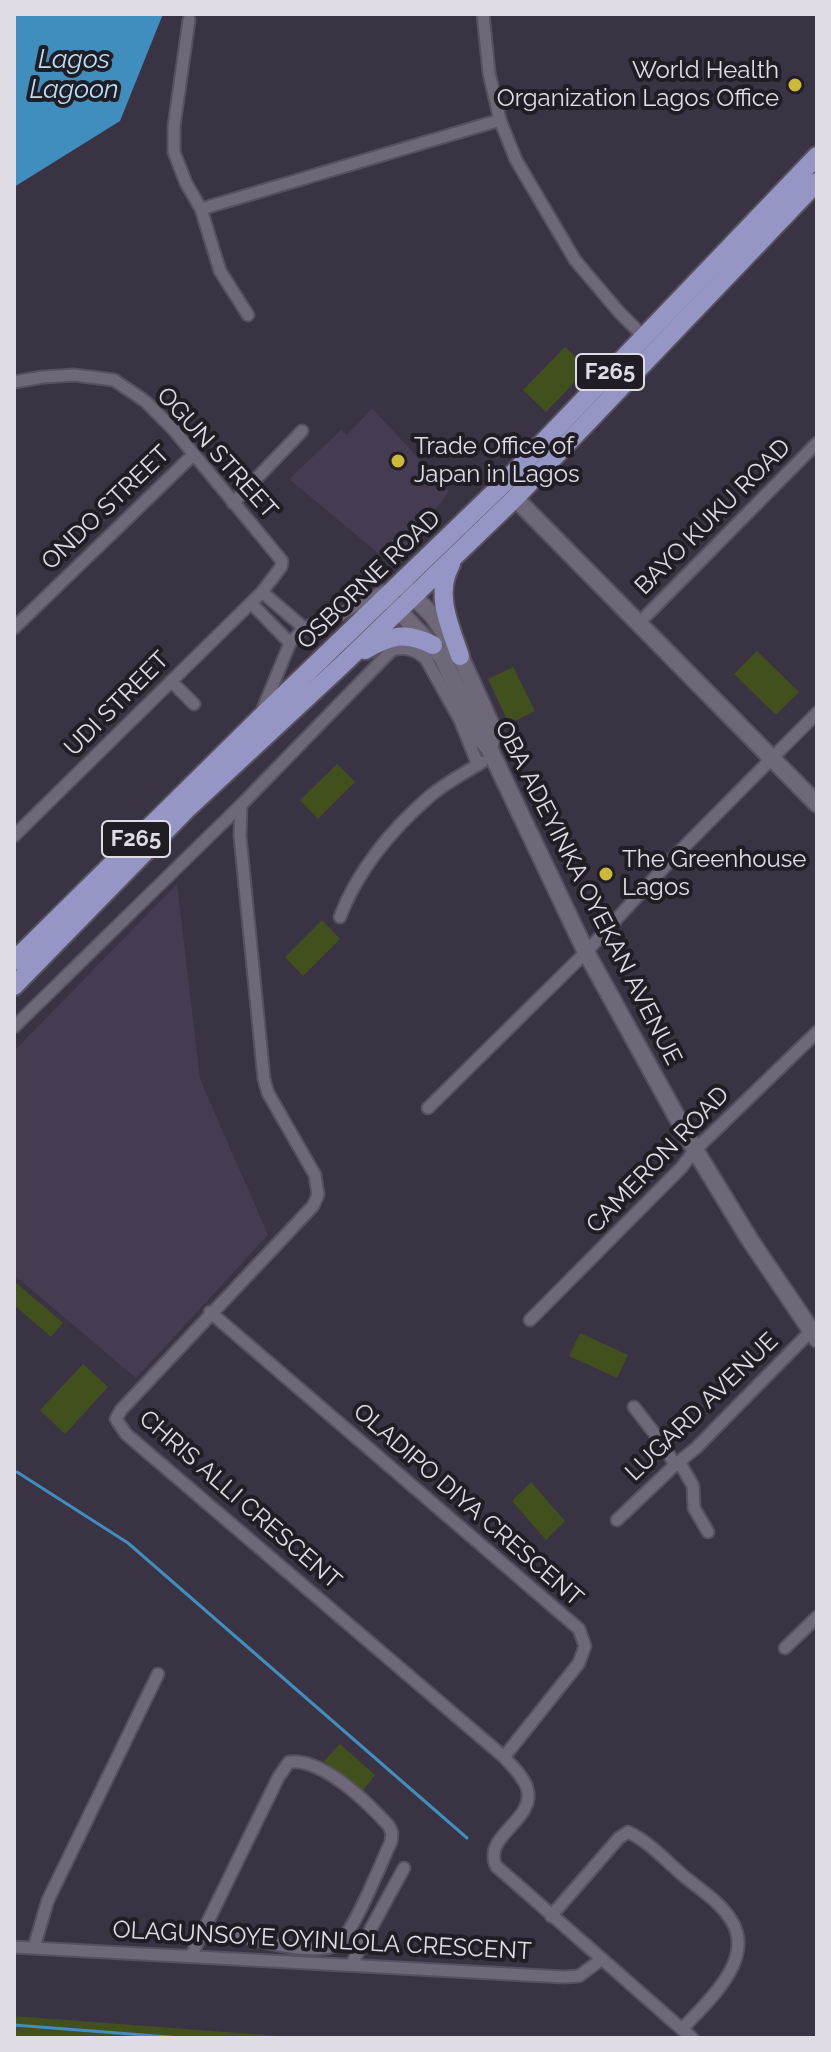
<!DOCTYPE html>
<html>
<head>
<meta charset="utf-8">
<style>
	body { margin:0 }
	#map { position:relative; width:831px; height:2052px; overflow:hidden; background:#3a3343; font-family:Raleway,sans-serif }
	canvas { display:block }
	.frame { position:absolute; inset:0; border:16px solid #e0dce6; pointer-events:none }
</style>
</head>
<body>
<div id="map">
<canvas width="831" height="2052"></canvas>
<div class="frame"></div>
</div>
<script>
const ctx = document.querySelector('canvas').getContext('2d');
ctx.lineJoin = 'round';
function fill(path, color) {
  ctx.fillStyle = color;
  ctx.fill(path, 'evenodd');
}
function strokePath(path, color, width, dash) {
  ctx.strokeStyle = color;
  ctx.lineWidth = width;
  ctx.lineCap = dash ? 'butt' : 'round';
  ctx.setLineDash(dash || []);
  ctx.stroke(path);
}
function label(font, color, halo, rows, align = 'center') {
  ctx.font = font + ' Raleway,sans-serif';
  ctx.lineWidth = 8;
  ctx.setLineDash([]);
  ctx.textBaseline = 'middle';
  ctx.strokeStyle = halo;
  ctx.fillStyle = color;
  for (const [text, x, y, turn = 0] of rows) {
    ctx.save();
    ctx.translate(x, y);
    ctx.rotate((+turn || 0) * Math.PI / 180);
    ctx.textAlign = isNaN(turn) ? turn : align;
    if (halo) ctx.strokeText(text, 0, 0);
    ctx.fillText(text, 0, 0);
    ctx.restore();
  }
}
const built = new Path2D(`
	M 372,408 L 449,491 L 433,513 L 425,507 L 415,520 L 423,528 L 390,563 L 289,479 L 341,430 L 347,435 Z
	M 177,884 L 200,1079 L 268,1235 L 136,1378 L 14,1275 L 14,1051 Z`);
const green = new Path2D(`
	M 565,347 L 588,368 L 546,412 L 523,390 Z
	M 757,651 L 799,692 L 776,715 L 734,674 Z
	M 513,667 L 535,711 L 509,724 L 488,679 Z
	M 337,764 L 355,782 L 318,819 L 300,800 Z
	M 322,920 L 340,939 L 303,976 L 285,957 Z
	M 14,1281 L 63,1323 L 51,1337 L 14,1305 Z
	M 580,1333 L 628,1355 L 617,1378 L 569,1356 Z
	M 83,1364 L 108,1387 L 65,1434 L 40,1410 Z
	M 531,1482 L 565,1521 L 546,1540 L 512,1501 Z
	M 340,1744 L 375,1775 L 361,1793 L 324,1761 Z
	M 14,2016 L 292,2037 L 347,2038 L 14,2038 Z`);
const water = new Path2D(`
	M 14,14 L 163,14 L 120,121 L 14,187 Z`);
const stream = new Path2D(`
	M 17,1472 L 128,1543 L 467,1838
	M 14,2025 L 182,2038`);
const street = new Path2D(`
	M 483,14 L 489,73 L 500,120 L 516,160 L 575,260 L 619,312 L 644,337
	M 189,20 L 174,126 L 174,152 L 186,183 L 201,209
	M 248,315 L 220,271 L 201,209 L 500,120
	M 14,382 L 43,377 L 74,375 L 114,380 L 145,401 L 173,429 L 282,561 L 281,567 L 262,592 L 14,836
	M 233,503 L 302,431
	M 262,592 L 304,628
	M 251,603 L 290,643
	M 639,623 L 817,443
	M 14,628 L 194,454
	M 171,681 L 194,704
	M 262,711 L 290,643 L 304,628 L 341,614 L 384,591
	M 241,805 L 240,836 L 264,1079 L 268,1093 L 315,1175 L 318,1195 L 313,1206 L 121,1410 L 116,1419 L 126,1434 L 504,1757 C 512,1766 523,1776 527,1788 C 537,1820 482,1835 496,1866 L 692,2038
	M 340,917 C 357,871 392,829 429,797 C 445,783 465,773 482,762
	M 14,1027 L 241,805 L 392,650 C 406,646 416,650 426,659 L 460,720 L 478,765
	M 428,1108 L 586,952 L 672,859 L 817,713
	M 210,1312 L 579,1629 L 585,1646 L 579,1663 L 504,1757
	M 530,1320 L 681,1168 L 695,1150 L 817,1032
	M 634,1407 L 662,1443 L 675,1465
	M 680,1463 L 693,1486 L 694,1508 L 708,1532
	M 617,1520 L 675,1465 L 696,1448 L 814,1328
	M 785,1648 L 817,1617
	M 551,1916 L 619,1838 L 628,1832 C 650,1842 668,1863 686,1878 C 701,1890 721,1903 731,1920 C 757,1959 706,2003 682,2029
	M 14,1947 L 564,1977 L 579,1976 L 602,1959
	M 34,1947 L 48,1900 L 158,1674
	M 191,1956 L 278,1778 L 289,1762 C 323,1758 368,1803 389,1826 L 392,1833 L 391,1842 C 381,1862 353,1936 336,1945 C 315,1956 255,1941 233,1933
	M 351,1965 L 404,1868`);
const secondary = new Path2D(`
	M 515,498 L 817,804
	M 406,589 L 433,616 L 460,656 L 493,729 L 489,748
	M 390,601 L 442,657 L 481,739 L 489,748 L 586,952 L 695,1150 L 750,1240 L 817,1339`);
const primary = new Path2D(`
	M 451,564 C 434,594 450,626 460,656
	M 365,650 C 391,635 406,631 433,645
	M 14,961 L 259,719 L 504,483 L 817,156
	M 14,986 L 187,809 L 342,665 L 515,498 L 817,182`);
const markers = [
	[795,85,8,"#ccb939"],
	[398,461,8,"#ccb939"],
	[606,874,8,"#ccb939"]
];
const shields = [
	[610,372,68],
	[136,839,68]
];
const shieldNames = [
	["F265",610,372],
	["F265",136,839]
];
const poiNames = [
	["World Health",779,71,"right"],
	["Organization Lagos Office",779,99,"right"],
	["Trade Office of",414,447],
	["Japan in Lagos",414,475],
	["The Greenhouse",622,860],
	["Lagos",622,888]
];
const streetNames = [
	["OGUN STREET",217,453,48],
	["ONDO STREET",106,508,-44],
	["BAYO KUKU ROAD",713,517,-45],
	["OSBORNE ROAD",369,580,-44],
	["UDI STREET",117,704,-45],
	["OBA ADEYINKA OYEKAN AVENUE",588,893,63],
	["CAMERON ROAD",658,1160,-46],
	["LUGARD AVENUE",702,1407,-44],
	["CHRIS ALLI CRESCENT",240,1500,41],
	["OLADIPO DIYA CRESCENT",468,1505,41],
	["OLAGUNSOYE OYINLOLA CRESCENT",322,1941,3]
];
const waterNames = [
	["Lagos",74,60],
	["Lagoon",74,90]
];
fill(built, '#453c52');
fill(green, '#42501d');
fill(water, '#3f8ebe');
strokePath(stream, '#3f8ebe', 3);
strokePath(street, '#56515e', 15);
strokePath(secondary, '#56515e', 20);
strokePath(primary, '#56515e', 22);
strokePath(street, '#6f6879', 11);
strokePath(secondary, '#6f6879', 16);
strokePath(primary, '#9596c5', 18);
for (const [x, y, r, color] of markers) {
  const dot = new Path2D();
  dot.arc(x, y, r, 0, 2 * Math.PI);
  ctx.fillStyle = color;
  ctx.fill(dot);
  strokePath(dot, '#201d24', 3);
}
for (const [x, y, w] of shields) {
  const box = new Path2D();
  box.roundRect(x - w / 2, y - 18, w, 36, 6);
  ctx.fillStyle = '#201d24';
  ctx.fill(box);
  strokePath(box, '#e0dce6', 2);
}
label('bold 22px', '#e0dce6', null, shieldNames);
label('24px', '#e0dce6', '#201d24', poiNames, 'left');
label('24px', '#e0dce6', '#201d24', streetNames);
label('italic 26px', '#b9dffa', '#201d24', waterNames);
</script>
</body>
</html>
